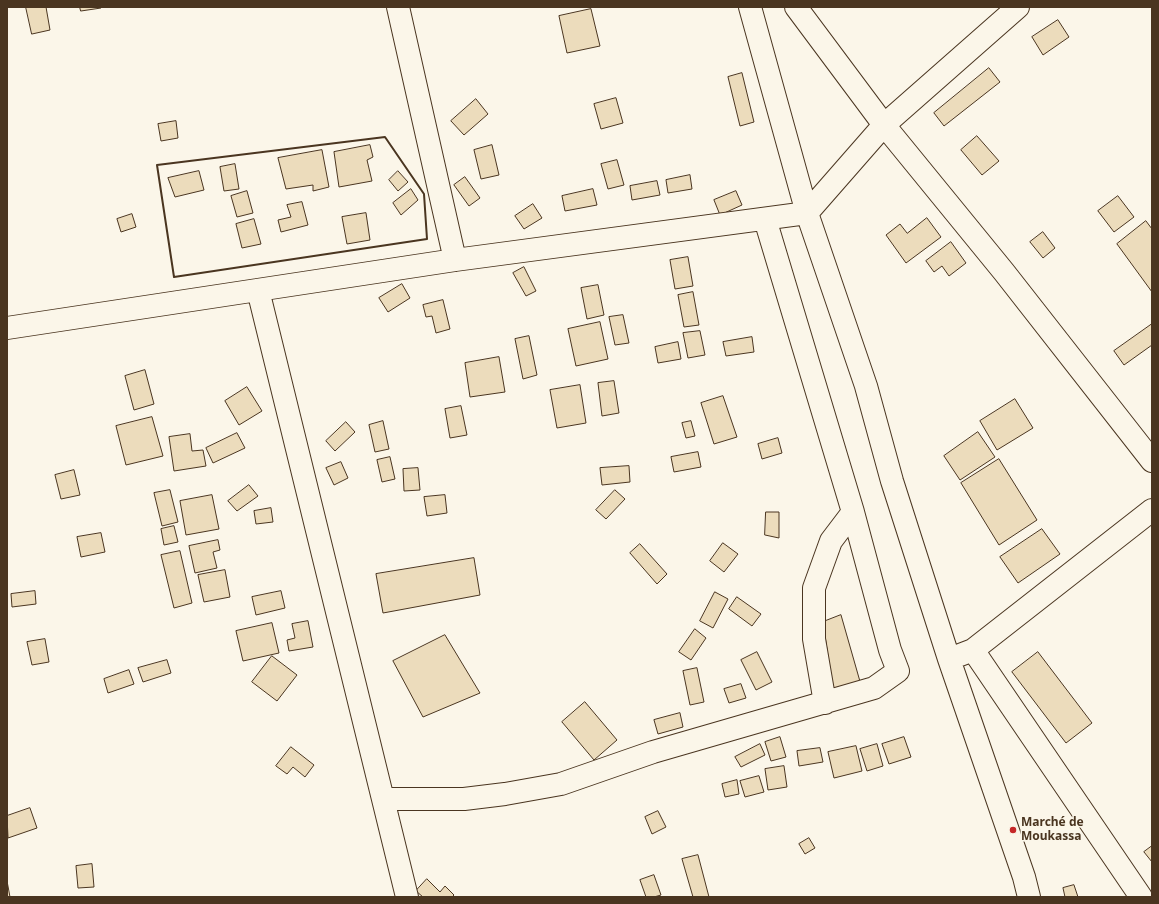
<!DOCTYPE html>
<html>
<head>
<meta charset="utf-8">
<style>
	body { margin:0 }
	#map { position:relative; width:1159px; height:904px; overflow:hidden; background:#fbf6e9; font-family:"Noto Sans",sans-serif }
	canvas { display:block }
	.frame { position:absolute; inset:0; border:8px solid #4a3520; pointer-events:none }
</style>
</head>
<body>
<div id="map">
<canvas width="1159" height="904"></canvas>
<div class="frame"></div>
</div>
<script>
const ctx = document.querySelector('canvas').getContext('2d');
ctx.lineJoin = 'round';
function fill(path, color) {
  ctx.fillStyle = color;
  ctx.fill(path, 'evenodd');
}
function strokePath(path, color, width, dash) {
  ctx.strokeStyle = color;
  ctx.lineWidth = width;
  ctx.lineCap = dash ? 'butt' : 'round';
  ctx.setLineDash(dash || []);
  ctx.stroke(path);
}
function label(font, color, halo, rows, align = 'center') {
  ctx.font = font + ' "Noto Sans",sans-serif';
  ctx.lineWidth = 3;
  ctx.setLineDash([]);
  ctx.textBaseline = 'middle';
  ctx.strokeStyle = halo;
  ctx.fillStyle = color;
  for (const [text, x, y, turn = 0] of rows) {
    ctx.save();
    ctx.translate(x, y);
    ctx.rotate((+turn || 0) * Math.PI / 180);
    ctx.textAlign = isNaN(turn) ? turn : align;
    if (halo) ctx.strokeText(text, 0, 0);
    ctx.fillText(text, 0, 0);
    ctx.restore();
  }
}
const building = new Path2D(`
	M 26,7 L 46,7 L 50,30 L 32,34 Z
	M 80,7 L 100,7 L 101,8 L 81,11 Z
	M 591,9 L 600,46 L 567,53 L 559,16 Z
	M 1058,20 L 1069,37 L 1043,55 L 1032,37 Z
	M 989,68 L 1000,82 L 944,126 L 934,113 Z
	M 742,73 L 754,122 L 740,126 L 728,77 Z
	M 616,98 L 623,123 L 601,129 L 594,104 Z
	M 476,99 L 488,114 L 464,135 L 451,121 Z
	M 176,121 L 178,138 L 161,141 L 158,124 Z
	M 977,136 L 999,161 L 982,175 L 961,150 Z
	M 370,145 L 373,157 L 367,160 L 372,181 L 339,187 L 334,152 Z
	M 492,145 L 499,175 L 481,179 L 474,150 Z
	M 322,150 L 329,187 L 313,191 L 313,185 L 286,189 L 278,158 Z
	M 617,160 L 624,185 L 608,189 L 601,164 Z
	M 235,164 L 239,189 L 224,191 L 220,167 Z
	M 199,171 L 204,190 L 175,197 L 168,178 Z
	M 398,171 L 408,182 L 398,191 L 389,180 Z
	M 690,175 L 692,189 L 668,193 L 666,180 Z
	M 465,177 L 480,198 L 469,206 L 454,185 Z
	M 657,181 L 660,195 L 632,200 L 630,186 Z
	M 411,189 L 418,200 L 401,215 L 393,203 Z
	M 593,189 L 597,205 L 565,211 L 562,196 Z
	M 247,191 L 253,213 L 237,217 L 231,196 Z
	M 736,191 L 742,205 L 720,215 L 714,200 Z
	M 1118,196 L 1134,217 L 1114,232 L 1098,211 Z
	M 302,202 L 308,225 L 281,232 L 278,220 L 291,217 L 287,205 Z
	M 533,204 L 542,218 L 524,229 L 515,216 Z
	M 366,213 L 370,240 L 347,244 L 342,217 Z
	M 132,214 L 136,227 L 121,232 L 117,219 Z
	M 927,218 L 941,237 L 906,263 L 886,235 L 900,224 L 907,233 Z
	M 254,219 L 261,244 L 242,248 L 236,224 Z
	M 1146,221 L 1152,229 L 1152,292 L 1117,244 Z
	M 1043,232 L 1055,248 L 1043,258 L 1030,242 Z
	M 951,242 L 966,263 L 949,276 L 942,266 L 934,272 L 926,261 Z
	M 688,257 L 693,286 L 675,289 L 670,260 Z
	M 524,267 L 536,291 L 526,296 L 513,273 Z
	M 402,284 L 410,298 L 388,312 L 379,298 Z
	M 598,285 L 604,315 L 587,319 L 581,288 Z
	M 693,292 L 699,325 L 684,327 L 678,295 Z
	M 443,300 L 450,329 L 436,333 L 432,316 L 426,317 L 423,305 Z
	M 623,315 L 629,343 L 615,345 L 609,317 Z
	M 600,322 L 608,359 L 576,366 L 568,329 Z
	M 1152,324 L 1152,345 L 1124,365 L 1114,351 Z
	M 700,331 L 705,355 L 688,358 L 683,333 Z
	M 529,336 L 537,375 L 523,379 L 515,339 Z
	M 752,337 L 754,352 L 726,356 L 723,342 Z
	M 678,342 L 681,359 L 658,363 L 655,347 Z
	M 499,357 L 505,392 L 470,397 L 465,363 Z
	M 145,370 L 154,404 L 134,410 L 125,376 Z
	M 614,381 L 619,413 L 602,416 L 598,383 Z
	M 580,385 L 586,423 L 557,428 L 550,390 Z
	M 247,387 L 262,411 L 239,425 L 225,401 Z
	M 723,396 L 737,437 L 714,444 L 701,403 Z
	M 1015,399 L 1033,428 L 997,450 L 980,421 Z
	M 461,406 L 467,435 L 450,438 L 445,409 Z
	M 152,417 L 163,456 L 126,465 L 116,426 Z
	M 383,421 L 389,449 L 375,452 L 369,425 Z
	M 691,421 L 695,436 L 686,438 L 682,423 Z
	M 346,422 L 355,432 L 335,451 L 326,441 Z
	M 978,432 L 995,457 L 960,480 L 944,456 Z
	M 237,433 L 245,448 L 213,463 L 206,448 Z
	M 190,434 L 192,451 L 203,450 L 206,466 L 174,471 L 169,437 Z
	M 778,438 L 782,453 L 762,459 L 758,444 Z
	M 698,452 L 701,467 L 674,472 L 671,457 Z
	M 390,457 L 395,479 L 382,482 L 377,460 Z
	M 999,459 L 1037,520 L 999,545 L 961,483 Z
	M 341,462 L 348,478 L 334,485 L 326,468 Z
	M 629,466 L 630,482 L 602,485 L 600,468 Z
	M 418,468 L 420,490 L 404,491 L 403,469 Z
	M 74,470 L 80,495 L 61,499 L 55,475 Z
	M 249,485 L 258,496 L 237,511 L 228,501 Z
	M 170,490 L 178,522 L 162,526 L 154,493 Z
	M 615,490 L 625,499 L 606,519 L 596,510 Z
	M 212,495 L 219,529 L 186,535 L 180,501 Z
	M 445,495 L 447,513 L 427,516 L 424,497 Z
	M 271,508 L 273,522 L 256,524 L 254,511 Z
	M 766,512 L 779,512 L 779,538 L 765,535 Z
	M 174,526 L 178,542 L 164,545 L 161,529 Z
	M 1042,529 L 1060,554 L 1018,583 L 1000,557 Z
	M 101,533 L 105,552 L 81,557 L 77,537 Z
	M 218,540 L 220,550 L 213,552 L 217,568 L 195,573 L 189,546 Z
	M 723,543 L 738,554 L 724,572 L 710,561 Z
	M 640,544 L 667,574 L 657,584 L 630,553 Z
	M 180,551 L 192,603 L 174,608 L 161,555 Z
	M 474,558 L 480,595 L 383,613 L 376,574 Z
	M 225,570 L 230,597 L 204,602 L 198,575 Z
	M 35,591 L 36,604 L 12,607 L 11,594 Z
	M 281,591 L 285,608 L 256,615 L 252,597 Z
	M 715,592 L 728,599 L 713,628 L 700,621 Z
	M 737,597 L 761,614 L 752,626 L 729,609 Z
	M 841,615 L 861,685 L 833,691 L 823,622 Z
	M 308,621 L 313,647 L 289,651 L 287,640 L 295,638 L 292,624 Z
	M 272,623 L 279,653 L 243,661 L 236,631 Z
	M 695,629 L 706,638 L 691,660 L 679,652 Z
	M 445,635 L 480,693 L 423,717 L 393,661 Z
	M 45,639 L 49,662 L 32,665 L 27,642 Z
	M 757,652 L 772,682 L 756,690 L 741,660 Z
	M 1038,652 L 1092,723 L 1066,743 L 1012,672 Z
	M 272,656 L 297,675 L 277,701 L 252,682 Z
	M 167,660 L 171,673 L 143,682 L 138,668 Z
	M 697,668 L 704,702 L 690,705 L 683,671 Z
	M 129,670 L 134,684 L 108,693 L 104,679 Z
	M 741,684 L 746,698 L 729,703 L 724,689 Z
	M 585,702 L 617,740 L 594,760 L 562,722 Z
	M 680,713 L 683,727 L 658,734 L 654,720 Z
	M 780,737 L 786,757 L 771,761 L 765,742 Z
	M 904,737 L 911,757 L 889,764 L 882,744 Z
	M 760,744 L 765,755 L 741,767 L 735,757 Z
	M 877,744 L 883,766 L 867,771 L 860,749 Z
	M 856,746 L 862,771 L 834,778 L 828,752 Z
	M 291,747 L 314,765 L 305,777 L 293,767 L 287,774 L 276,766 Z
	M 820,748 L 823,762 L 799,766 L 797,751 Z
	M 784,766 L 787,787 L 768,790 L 765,769 Z
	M 759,776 L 764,792 L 745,797 L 740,781 Z
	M 737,780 L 739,794 L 725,797 L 722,784 Z
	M 30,808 L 37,828 L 8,838 L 7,816 Z
	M 658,811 L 666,827 L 652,834 L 645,817 Z
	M 809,838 L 815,848 L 805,854 L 799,844 Z
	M 1152,846 L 1152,862 L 1144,852 Z
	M 698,855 L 709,897 L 693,897 L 682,859 Z
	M 92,864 L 94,887 L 78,888 L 76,866 Z
	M 654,875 L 661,895 L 654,897 L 646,897 L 640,880 Z
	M 427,879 L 440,892 L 445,886 L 454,895 L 452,897 L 423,897 L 416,891 Z
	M 7,881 L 10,897 L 7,897 Z
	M 1074,885 L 1078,897 L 1065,897 L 1063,888 Z`);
const minor = new Path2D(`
	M 398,7 L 455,260
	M 750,7 L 807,213 L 866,386 L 892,481 L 949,659 L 1024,877 L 1029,897
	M 796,7 L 884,125 L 1004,272 L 1152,461
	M 258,290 L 407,897
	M 7,328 L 455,260 L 807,213 L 884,125 L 1018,7
	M 973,650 L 1141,897
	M 960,655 L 973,650 L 1152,510
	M 825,703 L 814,639 L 814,588 L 831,541 L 853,512
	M 383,799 L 464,799 L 505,794 L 561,784 L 653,752 L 874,688 L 898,671 L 890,650 L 853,512 L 765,219`);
const wall = new Path2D(`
	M 385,137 L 424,194 L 427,239 L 174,277 L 157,165 Z`);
const markers = [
	[1013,830,4,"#c62828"]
];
const poiNames = [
	["Marché de",1021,823],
	["Moukassa",1021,837]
];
fill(building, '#ecdcbc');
strokePath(building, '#4a3520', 1);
strokePath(minor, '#4a3520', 24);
strokePath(minor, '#fbf6e9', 22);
strokePath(wall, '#4a3520', 2);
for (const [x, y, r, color] of markers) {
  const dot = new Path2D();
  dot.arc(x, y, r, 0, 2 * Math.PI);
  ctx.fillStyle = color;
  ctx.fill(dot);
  strokePath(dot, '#fbf6e9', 1.5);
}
label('bold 12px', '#4a3520', '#fbf6e9', poiNames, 'left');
</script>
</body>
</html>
